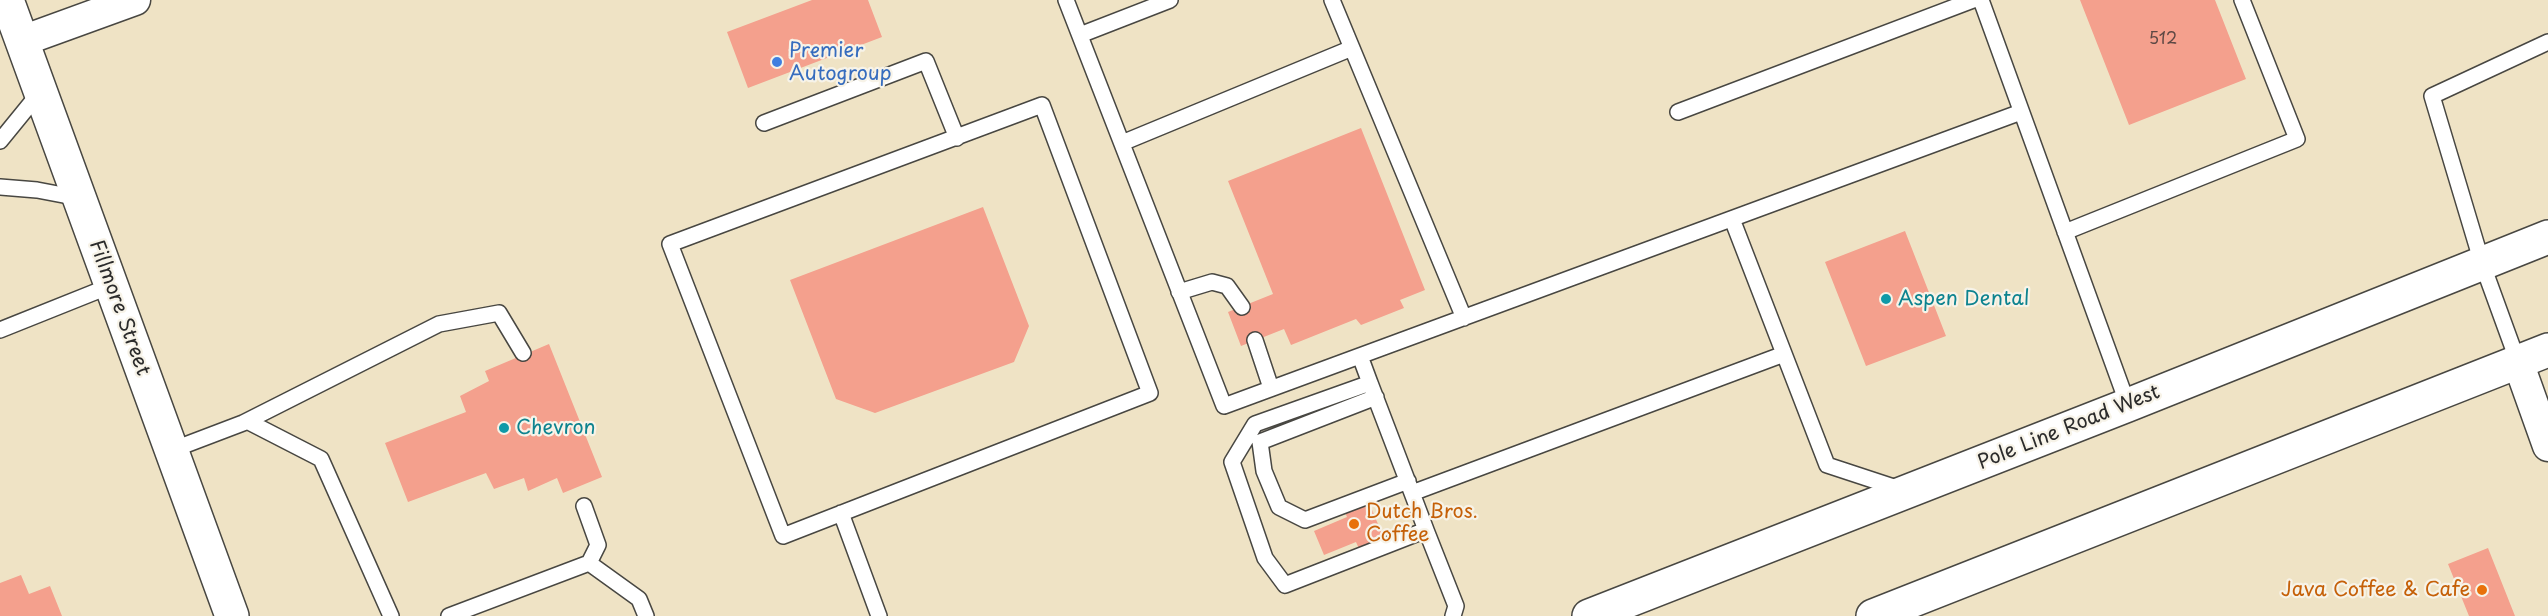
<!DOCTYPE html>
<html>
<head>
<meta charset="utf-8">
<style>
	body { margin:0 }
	canvas { display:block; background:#efe3c5 }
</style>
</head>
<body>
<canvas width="2548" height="616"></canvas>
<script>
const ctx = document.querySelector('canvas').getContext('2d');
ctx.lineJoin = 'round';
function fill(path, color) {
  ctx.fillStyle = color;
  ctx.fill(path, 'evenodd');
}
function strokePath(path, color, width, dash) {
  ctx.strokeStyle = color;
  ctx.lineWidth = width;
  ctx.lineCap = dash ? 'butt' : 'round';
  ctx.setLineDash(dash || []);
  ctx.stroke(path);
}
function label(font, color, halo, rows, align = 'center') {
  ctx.font = font + ' "Playpen Sans",sans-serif';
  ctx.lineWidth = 4.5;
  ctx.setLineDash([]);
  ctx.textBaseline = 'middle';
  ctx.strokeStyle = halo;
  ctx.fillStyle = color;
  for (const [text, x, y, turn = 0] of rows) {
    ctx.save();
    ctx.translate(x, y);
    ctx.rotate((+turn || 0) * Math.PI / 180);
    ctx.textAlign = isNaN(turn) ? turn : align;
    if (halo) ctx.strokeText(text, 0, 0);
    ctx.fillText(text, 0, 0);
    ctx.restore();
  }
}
const building = new Path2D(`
	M 812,0 L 868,0 L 882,37 L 748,88 L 727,32 Z
	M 2080,0 L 2215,0 L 2246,79 L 2129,125 Z
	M 1361,128 L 1425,290 L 1400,300 L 1404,308 L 1361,325 L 1356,319 L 1291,345 L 1284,329 L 1241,346 L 1228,312 L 1273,294 L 1228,181 Z
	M 983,207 L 1029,326 L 1014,362 L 875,413 L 836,399 L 790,280 Z
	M 1905,231 L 1946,336 L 1866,366 L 1825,262 Z
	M 549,344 L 602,477 L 563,493 L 557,478 L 528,491 L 524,478 L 494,489 L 486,473 L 408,502 L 385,443 L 466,412 L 460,396 L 489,381 L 485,371 Z
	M 1368,500 L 1385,541 L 1360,551 L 1356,542 L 1324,555 L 1314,531 L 1347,517 L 1344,510 Z
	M 2488,548 L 2515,616 L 2469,616 L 2448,564 Z
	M 21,575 L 29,594 L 50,586 L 62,616 L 0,616 L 0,583 Z`);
const lane = new Path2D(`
	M 1066,0 L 1224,406 L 2021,112
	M 1332,0 L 1464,318
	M 1981,0 L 2128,405
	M 1080,35 L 1170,0
	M 1042,105 L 1150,393 L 783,536 L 670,244 Z
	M 1678,112 L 1973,0
	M 764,123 L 926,61 L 957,138
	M 0,141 L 40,92
	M 1122,143 L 1352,48
	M 0,187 L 37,190 L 79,198
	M 1732,219 L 1827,465 L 1903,490
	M 2065,232 L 2297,139 L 2242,0
	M 1179,292 L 1212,282 L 1227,286 L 1242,307
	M 0,330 L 110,286
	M 1255,340 L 1271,388
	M 1360,356 L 1370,383
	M 2518,362 L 2482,263 L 2432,96 L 2548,42
	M 1376,397 L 1260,442 L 1264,471 L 1279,507 L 1305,520 L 1408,481
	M 247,421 L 321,459 L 391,616
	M 172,450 L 243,423 L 439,324 L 499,313 L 523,353
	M 1412,493 L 1370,383 L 1255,424 L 1232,462 L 1265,558 L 1285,585 L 1426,530 L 1456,606 L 1453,616
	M 584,506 L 598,545 L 589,563
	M 841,513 L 879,616
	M 1426,530 L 1412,493 L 1784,354
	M 449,616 L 589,563 L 639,599 L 646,616`);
const street = new Path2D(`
	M 22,41 L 135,0
	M 2518,362 L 2548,446`);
const secondary = new Path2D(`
	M 7,0 L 232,616`);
const highway = new Path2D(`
	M 1589,616 L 2128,405 L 2548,237
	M 1873,616 L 2548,350`);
const markers = [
	[777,62,6,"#3f7fe0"],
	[1886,299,6,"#0f9aa8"],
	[504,428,6,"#0f9aa8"],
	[1354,524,6,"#e8710a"],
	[2482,590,6,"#e8710a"]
];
const numberNames = [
	["512",2163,40]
];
const shopNames = [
	["Premier",789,51],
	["Autogroup",789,74]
];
const cultureNames = [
	["Aspen Dental",1898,299],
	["Chevron",516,428]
];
const streetNames = [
	["Fillmore Street",119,308,70],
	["Pole Line Road West",2069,428,-22]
];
const foodNames = [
	["Dutch Bros.",1366,512],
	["Coffee",1366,535],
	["Java Coffee & Cafe",2470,590,"right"]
];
fill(building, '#f4a08d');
strokePath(lane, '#484742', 18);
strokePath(street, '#484742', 33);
strokePath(secondary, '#484742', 36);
strokePath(highway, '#484742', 36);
strokePath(lane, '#fff', 15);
strokePath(street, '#fff', 30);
strokePath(secondary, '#fff', 33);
strokePath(highway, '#fff', 33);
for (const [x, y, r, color] of markers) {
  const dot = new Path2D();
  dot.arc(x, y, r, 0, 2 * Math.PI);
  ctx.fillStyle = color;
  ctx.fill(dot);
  strokePath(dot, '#f7f3e8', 2);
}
label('16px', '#5d4844', null, numberNames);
label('20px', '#366cbe', '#f7f3e8', shopNames, 'left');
label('20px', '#0d838f', '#f7f3e8', cultureNames, 'left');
label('20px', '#2b2b2b', '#f7f3e8', streetNames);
label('20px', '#c56008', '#f7f3e8', foodNames, 'left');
</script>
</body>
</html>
